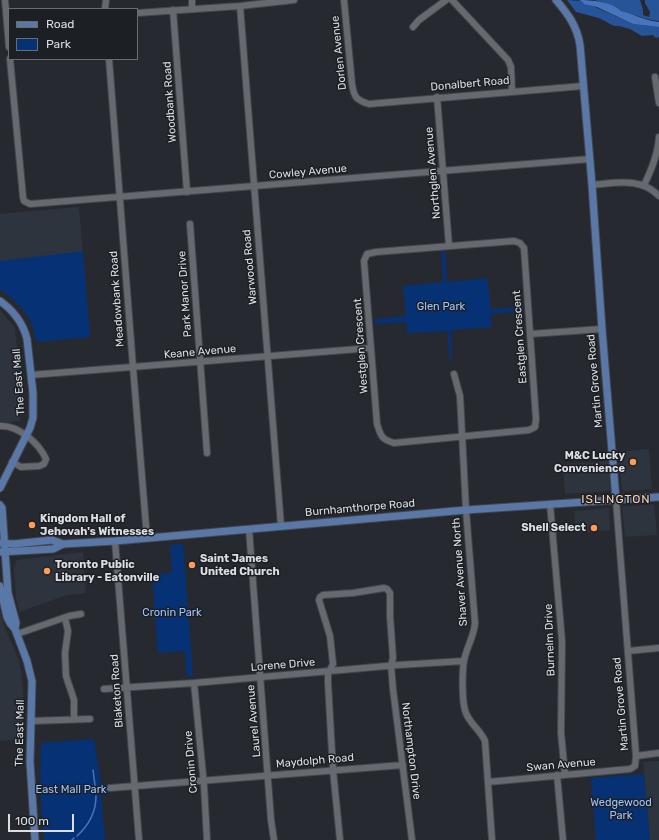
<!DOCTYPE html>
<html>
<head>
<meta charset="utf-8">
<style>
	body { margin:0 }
	#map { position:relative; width:659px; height:840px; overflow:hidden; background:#26292f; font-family:Rubik,sans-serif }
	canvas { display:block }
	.legend { position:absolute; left:8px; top:8px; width:130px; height:52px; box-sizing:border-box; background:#1c2025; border:1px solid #696c71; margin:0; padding:5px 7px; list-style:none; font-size:12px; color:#dcdee2 }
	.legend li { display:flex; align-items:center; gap:8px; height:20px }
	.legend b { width:20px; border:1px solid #696c71 }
	.scale { position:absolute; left:8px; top:814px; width:66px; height:18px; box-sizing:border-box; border:2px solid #dcdee2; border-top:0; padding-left:5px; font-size:12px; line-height:14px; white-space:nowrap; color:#dcdee2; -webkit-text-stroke:3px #1c2025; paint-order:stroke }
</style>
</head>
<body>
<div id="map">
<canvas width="659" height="840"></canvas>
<ul class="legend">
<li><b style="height:5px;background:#5a78a7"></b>Road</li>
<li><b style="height:11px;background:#063275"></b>Park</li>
</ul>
<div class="scale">100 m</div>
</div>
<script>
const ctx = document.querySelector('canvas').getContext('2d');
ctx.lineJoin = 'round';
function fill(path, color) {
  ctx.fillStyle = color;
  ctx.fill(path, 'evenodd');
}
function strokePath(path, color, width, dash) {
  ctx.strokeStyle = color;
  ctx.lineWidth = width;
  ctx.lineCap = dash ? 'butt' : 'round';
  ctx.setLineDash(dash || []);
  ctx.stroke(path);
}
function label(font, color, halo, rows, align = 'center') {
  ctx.font = font + ' Rubik,sans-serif';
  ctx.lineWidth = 3;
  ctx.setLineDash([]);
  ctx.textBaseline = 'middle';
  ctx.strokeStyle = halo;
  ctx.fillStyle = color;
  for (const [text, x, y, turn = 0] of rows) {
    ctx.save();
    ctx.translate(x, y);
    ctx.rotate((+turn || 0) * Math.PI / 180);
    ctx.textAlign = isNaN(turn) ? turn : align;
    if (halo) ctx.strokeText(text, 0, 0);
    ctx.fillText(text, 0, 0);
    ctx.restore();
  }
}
const built = new Path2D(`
	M 79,207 L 90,337 L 36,342 L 33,325 L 26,313 L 17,302 L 0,289 L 0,214 Z
	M 0,310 L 15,328 L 23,415 L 19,415 L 20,421 L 0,423 Z
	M 649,449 L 652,489 L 624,491 L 622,489 L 618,452 Z
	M 608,461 L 610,491 L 565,494 L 563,464 Z
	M 654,504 L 657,535 L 625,537 L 622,507 Z
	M 609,508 L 610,530 L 576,533 L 574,511 Z
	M 83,552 L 86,593 L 67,595 L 19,612 L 16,597 L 14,568 L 17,560 Z
	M 0,610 L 3,623 L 18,658 L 21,671 L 23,689 L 22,739 L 0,741 Z
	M 659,761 L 659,840 L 650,840 L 643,762 Z`);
const green = new Path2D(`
	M 83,251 L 90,337 L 36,342 C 32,315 21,305 0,289 L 0,261 Z
	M 445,251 L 447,282 L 487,278 L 490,299 L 490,309 L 523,307 L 523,311 L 491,314 L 492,327 L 451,330 L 452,360 L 450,360 L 447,331 L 407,333 L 406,322 L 375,324 L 375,319 L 406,316 L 403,286 L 443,282 L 441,252 Z
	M 183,544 L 193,676 L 187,676 L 185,651 L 158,653 L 152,574 L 172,573 L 170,545 Z
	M 94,739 L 101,784 L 109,784 L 109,794 L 101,795 L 105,840 L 44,840 L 40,790 L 41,743 Z
	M 644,774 L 650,840 L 596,840 L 591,778 Z`);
const forest = new Path2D(`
	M 567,0 L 582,1 L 633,24 L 659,27 L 659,37 L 656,38 L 653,35 L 642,36 L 630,29 L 619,26 L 614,26 L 599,18 L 576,12 Z
	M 594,0 L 640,0 L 643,10 L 643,15 L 649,17 L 650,12 L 645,3 L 645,0 L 659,0 L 659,21 C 645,20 634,14 621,11 C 615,5 603,3 594,0 Z`);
const water = new Path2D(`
	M 579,0 C 591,0 613,2 621,11 C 634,14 645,21 659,22 L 659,27 L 633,24 L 597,7 L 584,4 L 583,2 Z`);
const stream = new Path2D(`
	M 93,770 L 96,793
	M 77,836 C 89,825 96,812 96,796
	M 72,840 L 74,838`);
const minor = new Path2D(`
	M 5,0 L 9,47
	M 192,0 L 192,8
	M 344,0 L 352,84 C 354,97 356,100 369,104 L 583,86
	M 452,0 L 508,60 L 511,67 L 512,91
	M 240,6 L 281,526
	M 105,9 L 106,0
	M 173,10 L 187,192
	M 137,13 L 240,6 L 294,0
	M 413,27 L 419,20 L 446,0
	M 10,59 L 23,197 L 24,201 L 30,204 L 590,159
	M 109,59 L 133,367 L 147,538
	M 655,77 L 659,103
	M 437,97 L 449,246
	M 592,185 C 616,183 641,177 659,196
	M 644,185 C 652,169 658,154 659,137
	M 190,224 L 207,453
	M 514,241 L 520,243 L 524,248 L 536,419 L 535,427 L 529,430 L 394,443 C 381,439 381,436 377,424 L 364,261 L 367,254 L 376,252 Z
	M 530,334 L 602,329
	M 454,374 L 460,396 L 466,510 L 475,623 C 474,637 466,648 464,661 C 462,672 462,700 465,710 C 468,723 480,729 485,741 L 492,840
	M 31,375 L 371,348
	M 0,426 C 18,425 39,443 46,459 L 44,464 L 39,466 L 21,467 L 12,462
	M 550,504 L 562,641 L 561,733 L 565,774
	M 249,529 L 271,820 L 274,840
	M 115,541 L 139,840
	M 65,618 L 68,631 L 65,653 L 66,676 L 74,700 L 74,719
	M 17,634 L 69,616 L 81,614
	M 628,651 L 659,648
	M 194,683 L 204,785 L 207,840
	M 104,689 L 194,683 L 398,665 L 464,661
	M 31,721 L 90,719
	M 636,756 L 659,753
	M 557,775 L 563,840
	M 488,782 L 630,769 L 635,766 L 636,756 L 616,500
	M 110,788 L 403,765
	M 340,840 L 333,770 L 328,683 L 328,674 L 333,664 L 330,636 L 319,600 L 320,597 L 323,595 L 353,593 L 384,588 L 387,589 L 390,593 L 390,616 L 393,658 L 391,665 L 393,689 L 412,840`);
const major = new Path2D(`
	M 556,0 C 568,14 577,26 580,45 L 592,185 L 602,329 L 616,500
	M 0,301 C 14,311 23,323 27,339 L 33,393 L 33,418 L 30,428 L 0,488
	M 0,505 L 2,508 L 8,593 L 16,623 L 15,629
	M 0,543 L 14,544 L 52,540 L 63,544 L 115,541 L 466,510 L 659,497
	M 0,552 L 53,549 L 63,544
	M 0,586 L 7,617 L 10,623 L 15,629 L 27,661 L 32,681 L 30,762 L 35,840`);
const markers = [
	[633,462,4,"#fe9b58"],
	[32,525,4,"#fe9b58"],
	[594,528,4,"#fe9b58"],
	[192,565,4,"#fe9b58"],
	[47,571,4,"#fe9b58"]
];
const streetNames = [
	["Dorlen Avenue",339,53,-96],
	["Donalbert Road",470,84,-5],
	["Woodbank Road",170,102,-94],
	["Cowley Avenue",308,172,-5],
	["Northglen Avenue",433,173,-95],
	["Warwood Road",250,267,-95],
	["Park Manor Drive",185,294,-94],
	["Meadowbank Road",117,299,-94],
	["Eastglen Crescent",520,337,-94],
	["Westglen Crescent",361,346,-94],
	["Keane Avenue",200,352,-5],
	["Martin Grove Road",595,381,-95],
	["The East Mall",19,382,-94],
	["Burnhamthorpe Road",360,508,-5],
	["Shaver Avenue North",460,572,-94],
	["Burnelm Drive",550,640,-92],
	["Lorene Drive",283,665,-5],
	["Blaketon Road",117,691,-94],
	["Martin Grove Road",621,704,-95],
	["Laurel Avenue",254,721,-95],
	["The East Mall",20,733,-89],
	["Northampton Drive",411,751,83],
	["Maydolph Road",315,761,-5],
	["Cronin Drive",191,762,-95],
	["Swan Avenue",561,765,-5]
];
const parkNames = [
	["Glen Park",441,307],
	["Cronin Park",172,613],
	["East Mall Park",71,790],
	["Wedgewood",621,803],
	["Park",621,816]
];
const poiNames = [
	["M&C Lucky",625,456,"right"],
	["Convenience",625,469,"right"],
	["Kingdom Hall of",40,519],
	["Jehovah's Witnesses",40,532],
	["Shell Select",586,528,"right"],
	["Saint James",200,559],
	["United Church",200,572],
	["Toronto Public",55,565],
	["Library - Eatonville",55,578]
];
const neighbourhoodNames = [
	["ISLINGTON",616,500]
];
fill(built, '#2e343e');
fill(green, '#063275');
fill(forest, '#275398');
fill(water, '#4775bd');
strokePath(stream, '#4775bd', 1.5);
strokePath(minor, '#44474c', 8);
strokePath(major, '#44474c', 9);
strokePath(minor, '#666a70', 6);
strokePath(major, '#5a78a7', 7);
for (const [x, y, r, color] of markers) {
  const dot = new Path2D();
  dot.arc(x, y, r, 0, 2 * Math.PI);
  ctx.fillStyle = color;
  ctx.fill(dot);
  strokePath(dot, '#1c2025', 1.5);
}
label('11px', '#dcdee2', '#1c2025', streetNames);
label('11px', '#9dc2fd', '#1c2025', parkNames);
label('bold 11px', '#dcdee2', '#1c2025', poiNames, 'left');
ctx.letterSpacing = '1px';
label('12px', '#fcd1b6', '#1c2025', neighbourhoodNames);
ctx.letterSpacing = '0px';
</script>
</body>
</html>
